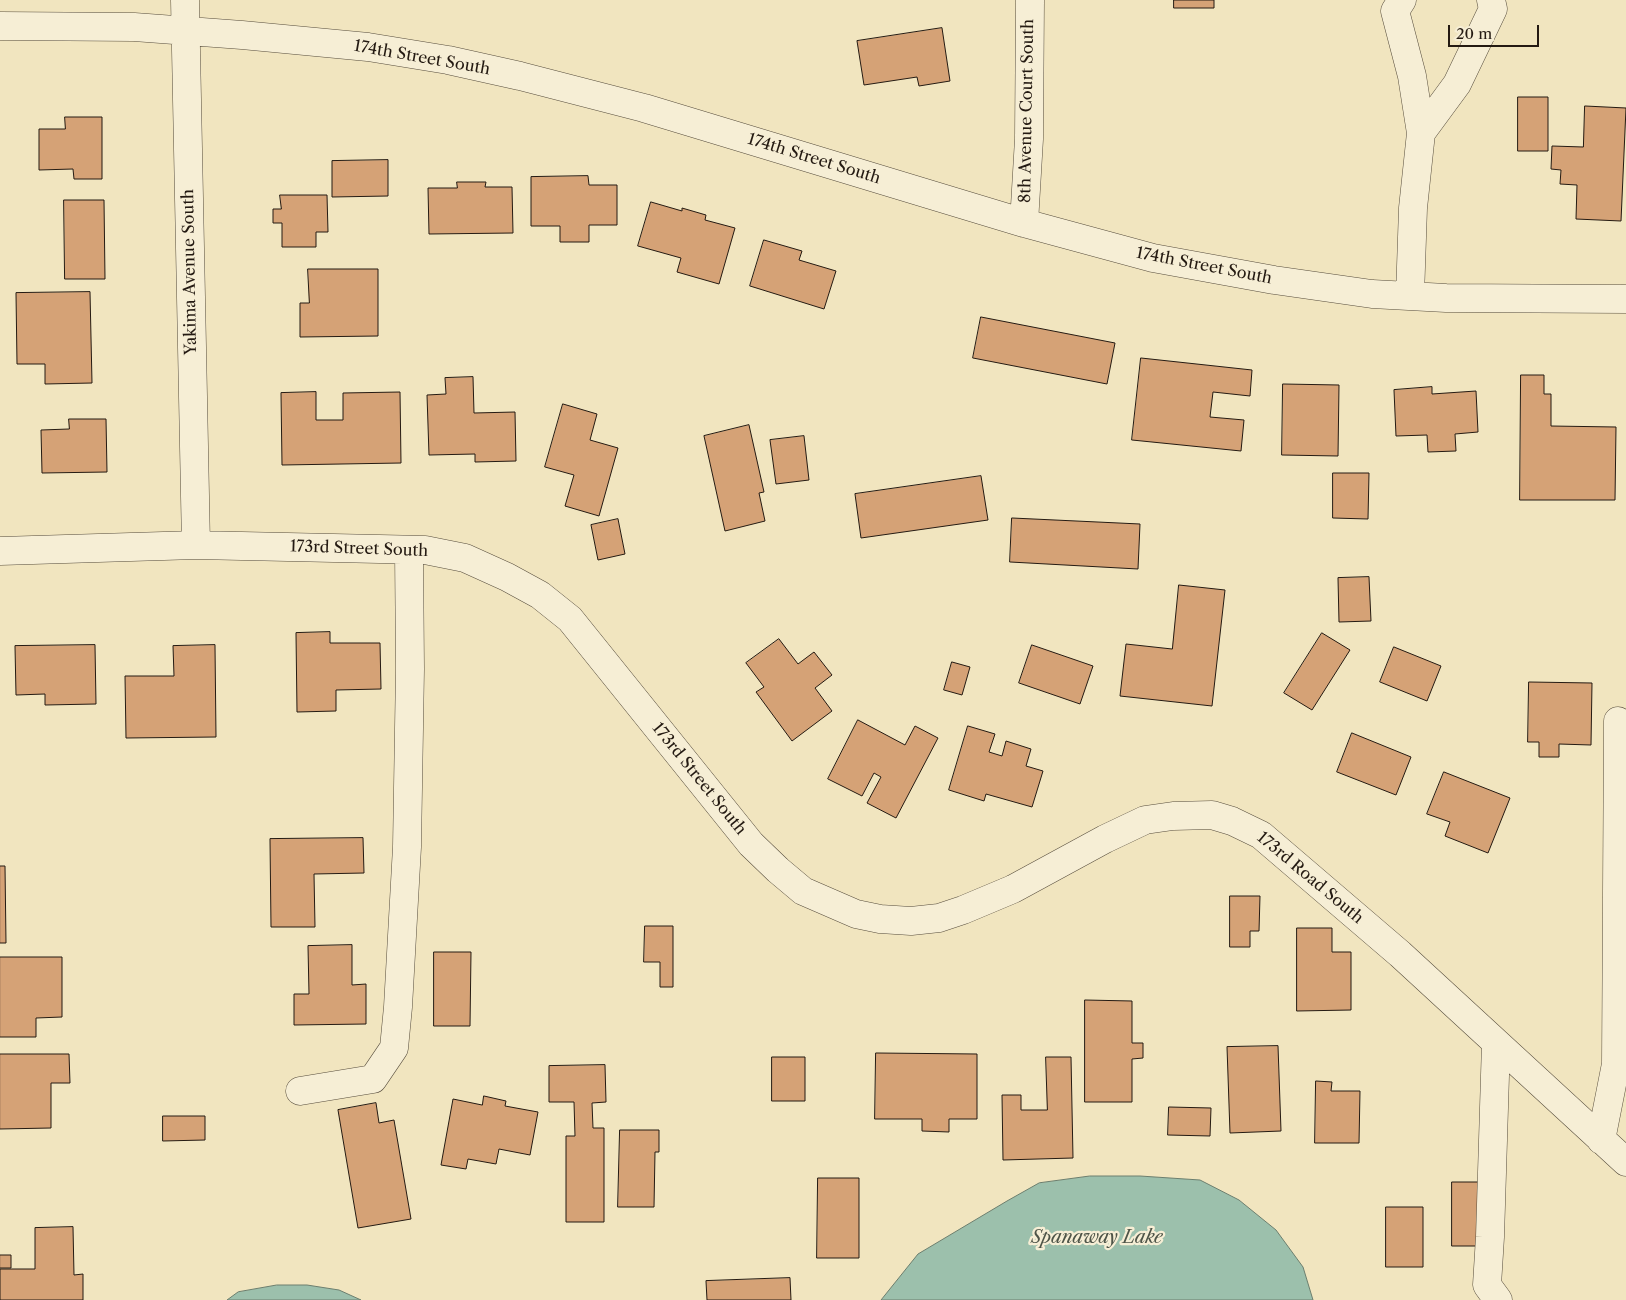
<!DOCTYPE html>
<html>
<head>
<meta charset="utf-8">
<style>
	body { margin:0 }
	#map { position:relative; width:1626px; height:1300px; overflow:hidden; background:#f1e5bf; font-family:"Libre Caslon Text",serif }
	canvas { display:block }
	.scale { position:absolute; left:1448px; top:25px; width:91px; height:22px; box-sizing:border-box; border:2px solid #241a12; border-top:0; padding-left:6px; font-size:15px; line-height:18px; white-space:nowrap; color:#241a12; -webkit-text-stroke:4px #f6eed5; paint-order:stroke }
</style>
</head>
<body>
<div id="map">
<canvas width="1626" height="1300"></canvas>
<div class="scale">20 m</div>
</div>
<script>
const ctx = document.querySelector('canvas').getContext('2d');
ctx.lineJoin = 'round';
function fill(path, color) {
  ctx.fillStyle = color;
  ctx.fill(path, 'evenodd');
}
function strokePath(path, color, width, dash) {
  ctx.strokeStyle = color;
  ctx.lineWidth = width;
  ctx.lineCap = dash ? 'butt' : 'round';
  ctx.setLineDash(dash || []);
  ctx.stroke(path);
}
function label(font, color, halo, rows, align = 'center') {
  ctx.font = font + ' "Libre Caslon Text",serif';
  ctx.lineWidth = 4.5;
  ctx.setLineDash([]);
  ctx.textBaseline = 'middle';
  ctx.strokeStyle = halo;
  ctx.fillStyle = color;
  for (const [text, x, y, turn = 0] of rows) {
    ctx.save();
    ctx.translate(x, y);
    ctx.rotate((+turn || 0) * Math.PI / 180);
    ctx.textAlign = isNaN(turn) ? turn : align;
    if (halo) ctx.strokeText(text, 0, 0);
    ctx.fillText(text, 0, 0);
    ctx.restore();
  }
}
const water = new Path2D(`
	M 1090,1176 L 1140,1176 L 1200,1180 L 1239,1200 L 1276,1230 L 1303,1267 L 1313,1300 L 881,1300 L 918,1254 L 1007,1201 L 1039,1183 Z
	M 277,1285 L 307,1285 L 339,1290 L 361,1300 L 227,1300 L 238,1292 Z`);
const building = new Path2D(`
	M 1174,0 L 1214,0 L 1214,8 L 1174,8 Z
	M 942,28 L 950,81 L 919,86 L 917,77 L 864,85 L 857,41 Z
	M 1518,97 L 1548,97 L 1548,151 L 1518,151 Z
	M 1585,106 L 1626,108 L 1621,221 L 1576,219 L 1577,185 L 1560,184 L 1561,170 L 1551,169 L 1552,146 L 1583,147 Z
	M 65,117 L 102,117 L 102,179 L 74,179 L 73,169 L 39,170 L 39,129 L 65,129 Z
	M 388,160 L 388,196 L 332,197 L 332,161 Z
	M 588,176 L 589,185 L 617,185 L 617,225 L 589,225 L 589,242 L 560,242 L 560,226 L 531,226 L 531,177 Z
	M 457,182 L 486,182 L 485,187 L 512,187 L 513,233 L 429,234 L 428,188 L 457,188 Z
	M 280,195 L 327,195 L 328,232 L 316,232 L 316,247 L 282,247 L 282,223 L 273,223 L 273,209 L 281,209 Z
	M 64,200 L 104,200 L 105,279 L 65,279 Z
	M 651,202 L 682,211 L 682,208 L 706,215 L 705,220 L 735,228 L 719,284 L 677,272 L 681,258 L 638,246 Z
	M 764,240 L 802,251 L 799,260 L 836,271 L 824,309 L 750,286 Z
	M 308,269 L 378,269 L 378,336 L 300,337 L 300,303 L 309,303 Z
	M 90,292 L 92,383 L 45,384 L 45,364 L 17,364 L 16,293 Z
	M 981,317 L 1115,343 L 1107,384 L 973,358 Z
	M 1141,358 L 1252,370 L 1250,396 L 1213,392 L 1210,417 L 1244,420 L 1241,451 L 1132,440 Z
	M 1521,375 L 1544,375 L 1544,394 L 1551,394 L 1551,426 L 1616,427 L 1615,500 L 1520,500 Z
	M 473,377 L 474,413 L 515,412 L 516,461 L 475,462 L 475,454 L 429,455 L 427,395 L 446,394 L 445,378 Z
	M 1283,384 L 1339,385 L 1338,456 L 1282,455 Z
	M 1432,387 L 1432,394 L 1476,391 L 1478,432 L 1455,434 L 1456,451 L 1428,452 L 1427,435 L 1396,436 L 1394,390 Z
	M 316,392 L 316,420 L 343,420 L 343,393 L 400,392 L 401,463 L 282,465 L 281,393 Z
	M 563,404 L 597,414 L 590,440 L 618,448 L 599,516 L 565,506 L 574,475 L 545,467 Z
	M 69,419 L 106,419 L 107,472 L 42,473 L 41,430 L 69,429 Z
	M 749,425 L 764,492 L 759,493 L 765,521 L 725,531 L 704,436 Z
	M 804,436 L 809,480 L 776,484 L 770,440 Z
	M 1333,473 L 1369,473 L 1368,519 L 1333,518 Z
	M 981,476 L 988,520 L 861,538 L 855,494 Z
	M 1012,518 L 1140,524 L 1138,569 L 1010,562 Z
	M 618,519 L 625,554 L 598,560 L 591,525 Z
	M 1369,577 L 1371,621 L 1339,622 L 1338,578 Z
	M 1179,585 L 1225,590 L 1212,706 L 1120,696 L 1126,644 L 1172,649 Z
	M 330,632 L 330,643 L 380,643 L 381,689 L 336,690 L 336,711 L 297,712 L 296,633 Z
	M 1322,633 L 1350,650 L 1312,710 L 1284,693 Z
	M 779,639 L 798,664 L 814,652 L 832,675 L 815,688 L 832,711 L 792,741 L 756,692 L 764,687 L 746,663 Z
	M 95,645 L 96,704 L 45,705 L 45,694 L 16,695 L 15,646 Z
	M 215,645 L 216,737 L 126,738 L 125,676 L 174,676 L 173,646 Z
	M 1032,645 L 1093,666 L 1080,704 L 1019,683 Z
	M 1394,647 L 1441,666 L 1427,701 L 1380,682 Z
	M 952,662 L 970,667 L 962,695 L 944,690 Z
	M 1529,682 L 1592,683 L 1591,745 L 1559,744 L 1559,757 L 1539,757 L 1539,742 L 1528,742 Z
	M 858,720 L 905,745 L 915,726 L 938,738 L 896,818 L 867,803 L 881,777 L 874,773 L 862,796 L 828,779 Z
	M 968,726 L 995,734 L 989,752 L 1002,756 L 1006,741 L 1031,749 L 1026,766 L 1043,771 L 1032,807 L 986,794 L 984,801 L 949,790 Z
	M 1352,733 L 1411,757 L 1396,795 L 1337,772 Z
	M 1444,772 L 1510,798 L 1488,853 L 1445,836 L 1450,822 L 1427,814 Z
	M 363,838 L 364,873 L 314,874 L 315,927 L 271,927 L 270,839 Z
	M 0,866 L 5,866 L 6,943 L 0,943 Z
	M 1230,896 L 1260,896 L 1259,931 L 1250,931 L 1250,947 L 1230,947 Z
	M 645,926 L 673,926 L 673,987 L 660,987 L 660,962 L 644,962 Z
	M 1297,928 L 1332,928 L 1332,952 L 1351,952 L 1351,1010 L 1297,1011 Z
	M 352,945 L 352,985 L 366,984 L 366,1024 L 294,1025 L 294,994 L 309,994 L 308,946 Z
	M 434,952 L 471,952 L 470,1026 L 434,1026 Z
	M 0,957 L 62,957 L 62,1017 L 36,1018 L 36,1037 L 0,1037 Z
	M 1085,1000 L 1132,1001 L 1132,1043 L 1143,1043 L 1143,1058 L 1132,1059 L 1132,1102 L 1085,1102 Z
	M 1278,1046 L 1281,1131 L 1230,1133 L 1227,1047 Z
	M 876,1053 L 977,1054 L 977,1119 L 949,1119 L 949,1132 L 922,1131 L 922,1119 L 875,1119 Z
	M 0,1054 L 69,1054 L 70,1083 L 51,1083 L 51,1128 L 0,1129 Z
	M 772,1057 L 805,1057 L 805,1101 L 772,1101 Z
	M 1046,1057 L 1071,1057 L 1073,1158 L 1003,1160 L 1002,1095 L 1021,1095 L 1021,1110 L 1047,1110 Z
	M 605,1065 L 606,1102 L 592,1103 L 593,1128 L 604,1128 L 604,1222 L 566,1222 L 566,1136 L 575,1136 L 574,1102 L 549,1102 L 549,1066 Z
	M 1316,1081 L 1332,1082 L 1331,1091 L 1360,1091 L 1359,1143 L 1315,1143 Z
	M 484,1096 L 506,1101 L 505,1106 L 538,1112 L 530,1155 L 499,1149 L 496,1164 L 468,1159 L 466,1169 L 441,1165 L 453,1099 L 482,1105 Z
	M 376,1103 L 379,1123 L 394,1120 L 411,1219 L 358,1228 L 338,1110 Z
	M 1169,1107 L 1211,1108 L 1210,1136 L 1168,1135 Z
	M 163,1116 L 205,1116 L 205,1140 L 163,1141 Z
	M 620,1130 L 659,1130 L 659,1152 L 655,1152 L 654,1207 L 618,1207 Z
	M 818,1178 L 859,1178 L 859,1258 L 817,1258 Z
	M 1452,1182 L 1479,1182 L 1479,1246 L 1452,1246 Z
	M 1386,1207 L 1423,1207 L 1423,1267 L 1386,1267 Z
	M 73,1227 L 74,1275 L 83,1274 L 83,1300 L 0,1300 L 0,1269 L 35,1269 L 35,1228 Z
	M 0,1255 L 11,1255 L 11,1268 L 0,1268 Z
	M 790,1278 L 791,1300 L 707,1300 L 706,1281 Z`);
const minor = new Path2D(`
	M 185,0 L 196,545
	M 1402,0 L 1395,11 L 1412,76 L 1421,133 L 1413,208 L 1410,296
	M 0,26 L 134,27 L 242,35 L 368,47 L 448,60 L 520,76 L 644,108 L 1024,223 L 1153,258 L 1274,280 L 1372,294 L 1446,298 L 1626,299
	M 1421,133 L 1457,84 L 1493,9 L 1491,0
	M 1024,223 L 1029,139 L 1030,0
	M 0,551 L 196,545 L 425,550 L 465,558 L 507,577 L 540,595 L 570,619 L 751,844 L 778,870 L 803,891 L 856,914 L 880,919 L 911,921 L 939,918 L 963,910 L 1013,889 L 1105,839 L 1145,820 L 1173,816 L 1212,815 L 1232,821 L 1261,835 L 1400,954 L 1626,1162
	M 1496,1043 L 1490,1237 L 1487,1285 L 1498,1300
	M 300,1091 L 373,1079 L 394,1048 L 398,1007 L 407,847 L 410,669 L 409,550
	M 1601,1140 L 1616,1064 L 1618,721`);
const streetNames = [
	["174th Street South",422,58,10],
	["8th Avenue Court South",1027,111,-89],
	["174th Street South",814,159,17],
	["174th Street South",1204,266,11],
	["Yakima Avenue South",190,272,-91],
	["173rd Street South",359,549,2],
	["173rd Street South",699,779,51],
	["173rd Road South",1310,878,40]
];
const waterNames = [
	["Spanaway Lake",1097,1238]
];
fill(water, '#9cc0ac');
strokePath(water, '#6c7e6e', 1);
fill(building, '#d5a276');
strokePath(building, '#241a12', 1);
strokePath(minor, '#574d3d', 29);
strokePath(minor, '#f6eed5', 28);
label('16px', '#241a12', '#f6eed5', streetNames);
label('italic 18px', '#4e5448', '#f6eed5', waterNames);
</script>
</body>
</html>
